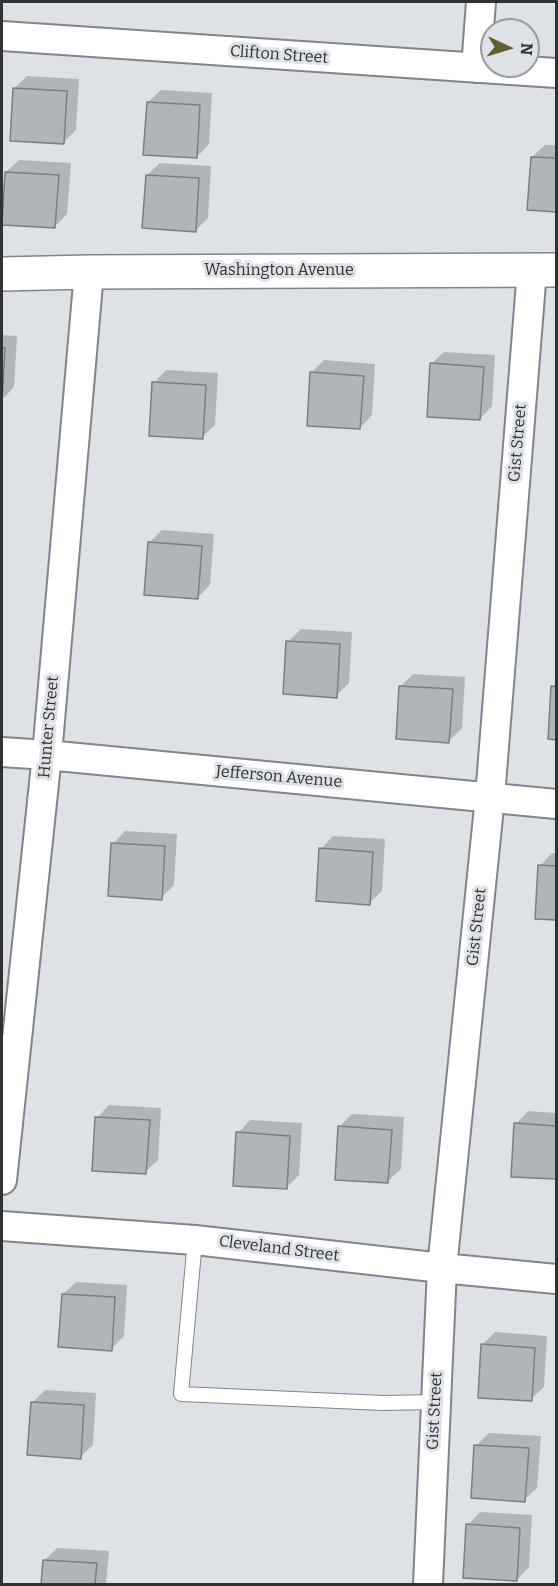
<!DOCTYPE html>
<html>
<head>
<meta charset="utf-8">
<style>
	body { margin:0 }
	#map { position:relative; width:558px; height:1586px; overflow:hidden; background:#dee2e7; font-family:Bitter,serif }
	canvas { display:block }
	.frame { position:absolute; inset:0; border:3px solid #303133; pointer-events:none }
	.north { position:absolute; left:480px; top:18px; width:60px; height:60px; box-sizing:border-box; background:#dee2e7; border:2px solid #989b9f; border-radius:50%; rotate:94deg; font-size:16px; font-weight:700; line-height:24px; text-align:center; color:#303133 }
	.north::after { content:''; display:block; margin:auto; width:21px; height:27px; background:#635e2b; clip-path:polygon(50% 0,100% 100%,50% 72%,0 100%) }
</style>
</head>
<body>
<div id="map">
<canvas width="558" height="1586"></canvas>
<div class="frame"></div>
<div class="north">N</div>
</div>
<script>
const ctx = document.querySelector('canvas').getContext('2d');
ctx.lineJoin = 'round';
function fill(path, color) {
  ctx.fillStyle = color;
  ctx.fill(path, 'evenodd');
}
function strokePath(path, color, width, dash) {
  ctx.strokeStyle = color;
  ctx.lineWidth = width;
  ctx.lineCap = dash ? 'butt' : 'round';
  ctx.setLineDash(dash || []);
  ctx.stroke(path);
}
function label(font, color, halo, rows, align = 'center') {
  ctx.font = font + ' Bitter,serif';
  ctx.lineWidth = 6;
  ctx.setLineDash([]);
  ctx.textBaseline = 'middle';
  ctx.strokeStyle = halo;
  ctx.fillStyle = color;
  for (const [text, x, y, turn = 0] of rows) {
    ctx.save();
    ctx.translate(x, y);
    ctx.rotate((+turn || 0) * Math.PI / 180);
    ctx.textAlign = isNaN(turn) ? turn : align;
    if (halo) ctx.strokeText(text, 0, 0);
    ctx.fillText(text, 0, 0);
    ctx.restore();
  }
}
const shadow = new Path2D(`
	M 27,76 L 79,79 L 76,130 L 63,143 L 15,88 Z
	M 161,90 L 212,93 L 209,144 L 197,157 L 148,102 Z
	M 545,145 L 556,145 L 556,210 L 529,208 L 532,157 Z
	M 19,160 L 71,163 L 67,214 L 54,227 L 6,172 Z
	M 160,163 L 211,166 L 208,218 L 196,230 L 147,175 Z
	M 2,335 L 17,336 L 14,387 L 2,400 Z
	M 444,352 L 495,355 L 492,406 L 480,419 L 431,364 Z
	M 324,360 L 375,364 L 372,415 L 360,428 L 311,373 Z
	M 166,370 L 218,373 L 215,425 L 202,437 L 154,383 Z
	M 162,530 L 214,534 L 210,585 L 198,597 L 149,543 Z
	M 301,629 L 352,632 L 349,683 L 336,696 L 288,642 Z
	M 413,674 L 465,677 L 462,728 L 449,741 L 400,687 Z
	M 556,683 L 556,738 L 549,738 L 552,687 Z
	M 125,831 L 177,834 L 174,885 L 161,898 L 113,844 Z
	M 333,836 L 385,839 L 382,891 L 369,903 L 321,849 Z
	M 552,853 L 556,854 L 556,919 L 537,917 L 540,866 Z
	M 109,1105 L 161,1108 L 158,1160 L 145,1172 L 97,1118 Z
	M 528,1111 L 556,1113 L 556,1178 L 513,1175 L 516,1124 Z
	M 352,1114 L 404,1117 L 401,1169 L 388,1181 L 339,1127 Z
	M 250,1120 L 302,1123 L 299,1175 L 286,1188 L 238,1133 Z
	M 76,1282 L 127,1285 L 124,1336 L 111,1349 L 63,1294 Z
	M 495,1332 L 547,1336 L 544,1387 L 531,1399 L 482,1345 Z
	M 45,1390 L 96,1393 L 93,1445 L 80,1457 L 32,1403 Z
	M 489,1433 L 541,1436 L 537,1488 L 524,1500 L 476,1446 Z
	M 480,1512 L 532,1515 L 529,1567 L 517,1580 L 468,1525 Z
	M 57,1548 L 109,1551 L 106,1584 L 43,1584 L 44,1561 Z`);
const building = new Path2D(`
	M 13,88 L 67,91 L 64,144 L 10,141 Z
	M 147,102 L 200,105 L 197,158 L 143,155 Z
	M 531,157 L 556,158 L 556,212 L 527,210 Z
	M 5,172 L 59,175 L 55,228 L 2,225 Z
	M 146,175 L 199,178 L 196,232 L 142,228 Z
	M 2,348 L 5,348 L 2,402 Z
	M 430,363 L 484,367 L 480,420 L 427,417 Z
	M 310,372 L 364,376 L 360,429 L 307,426 Z
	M 152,382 L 206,385 L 203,439 L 149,436 Z
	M 148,542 L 202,546 L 198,599 L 144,595 Z
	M 286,641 L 340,644 L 337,698 L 283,694 Z
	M 399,686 L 453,689 L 449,743 L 396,739 Z
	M 551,686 L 556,687 L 556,740 L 548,739 Z
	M 111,843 L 165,846 L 162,900 L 108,896 Z
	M 319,848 L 373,852 L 370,905 L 316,901 Z
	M 538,865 L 556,866 L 556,920 L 535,919 Z
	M 95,1117 L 150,1120 L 146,1174 L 92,1171 Z
	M 514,1123 L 556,1126 L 556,1179 L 511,1177 Z
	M 338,1126 L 392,1130 L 388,1183 L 335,1180 Z
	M 236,1132 L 290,1136 L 287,1189 L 233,1186 Z
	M 62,1294 L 115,1297 L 112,1351 L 58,1347 Z
	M 481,1344 L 535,1348 L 532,1401 L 478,1398 Z
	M 31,1402 L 84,1405 L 81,1459 L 27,1455 Z
	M 474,1445 L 529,1448 L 525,1502 L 471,1498 Z
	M 466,1524 L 520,1528 L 517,1581 L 463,1578 Z
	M 43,1560 L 97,1563 L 95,1584 L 41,1584 Z`);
const service = new Path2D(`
	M 195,1240 L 181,1394 L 383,1403 L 436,1402`);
const minor = new Path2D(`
	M 2,36 L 556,73
	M 476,68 L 481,2
	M 2,752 L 47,755 L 556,804
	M 2,1180 L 47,755 L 89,272
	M 2,1226 L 195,1240 L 442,1268 L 556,1279
	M 428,1584 L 442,1268 L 490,797 L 532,270`);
const tertiary = new Path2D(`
	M 2,274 L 89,272 L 556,270`);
const streetNames = [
	["Clifton Street",279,55,4],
	["Washington Avenue",279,271],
	["Gist Street",518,443,-85],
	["Hunter Street",49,727,-85],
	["Jefferson Avenue",279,777,5],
	["Gist Street",477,927,-84],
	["Cleveland Street",279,1249,7],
	["Gist Street",435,1411,-87]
];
fill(shadow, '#0003');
fill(building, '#b1b4b9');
strokePath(building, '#7b7e83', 1.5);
strokePath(service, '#818489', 16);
strokePath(minor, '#818489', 32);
strokePath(tertiary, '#818489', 36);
strokePath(service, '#fff', 14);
strokePath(minor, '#fff', 28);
strokePath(tertiary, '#fff', 33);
label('16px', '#303133', '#dee2e7', streetNames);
</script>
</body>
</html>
